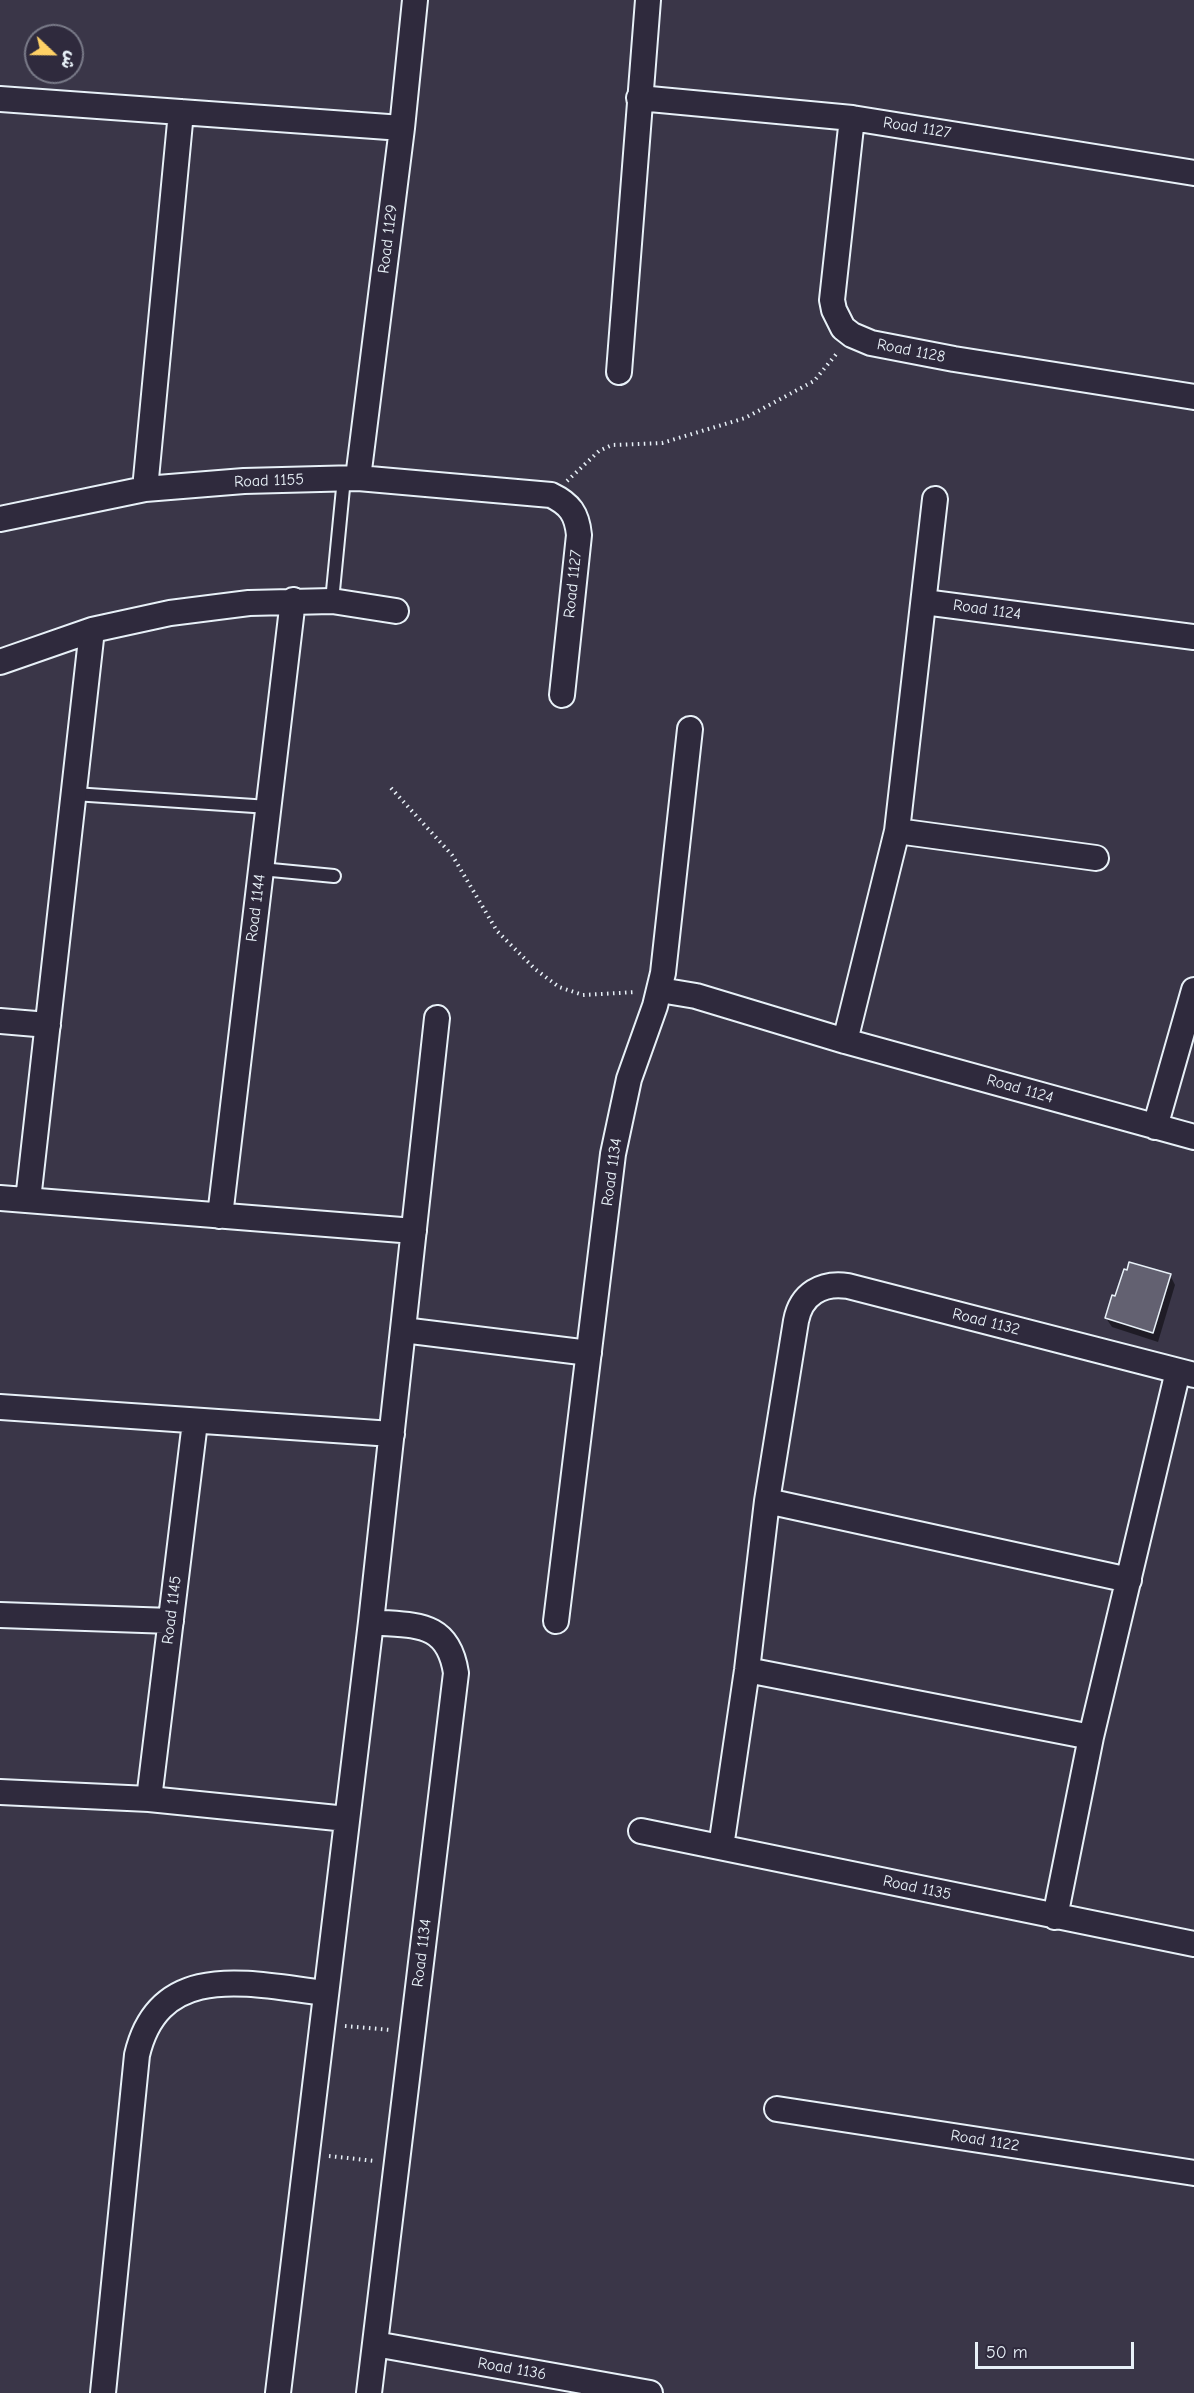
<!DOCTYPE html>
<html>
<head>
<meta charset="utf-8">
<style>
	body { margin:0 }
	#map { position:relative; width:1194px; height:2393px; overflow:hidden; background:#3a3648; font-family:"Comic Neue","Playpen Sans Arabic",sans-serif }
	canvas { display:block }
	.north { position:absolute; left:24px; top:24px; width:60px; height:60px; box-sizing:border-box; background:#2f2a3d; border:2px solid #797a88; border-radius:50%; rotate:112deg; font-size:16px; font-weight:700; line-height:24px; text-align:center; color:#e8f1f8 }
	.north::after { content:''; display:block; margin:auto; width:21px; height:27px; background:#ffd166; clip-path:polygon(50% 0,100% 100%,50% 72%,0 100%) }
	.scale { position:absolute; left:975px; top:2342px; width:159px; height:27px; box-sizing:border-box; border:3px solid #e8f1f8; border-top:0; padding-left:8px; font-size:18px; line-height:21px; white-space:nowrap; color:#e8f1f8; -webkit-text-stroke:4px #2f2a3d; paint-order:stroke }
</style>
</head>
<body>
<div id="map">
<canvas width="1194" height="2393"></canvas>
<div class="north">ش</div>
<div class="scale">50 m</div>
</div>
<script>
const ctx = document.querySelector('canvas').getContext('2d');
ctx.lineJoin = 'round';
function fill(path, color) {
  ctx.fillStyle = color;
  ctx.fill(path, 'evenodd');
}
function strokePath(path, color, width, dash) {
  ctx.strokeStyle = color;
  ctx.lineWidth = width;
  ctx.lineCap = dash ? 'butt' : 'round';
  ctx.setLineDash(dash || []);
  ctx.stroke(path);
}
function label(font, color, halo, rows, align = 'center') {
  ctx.font = font + ' "Comic Neue",sans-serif';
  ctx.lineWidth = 4.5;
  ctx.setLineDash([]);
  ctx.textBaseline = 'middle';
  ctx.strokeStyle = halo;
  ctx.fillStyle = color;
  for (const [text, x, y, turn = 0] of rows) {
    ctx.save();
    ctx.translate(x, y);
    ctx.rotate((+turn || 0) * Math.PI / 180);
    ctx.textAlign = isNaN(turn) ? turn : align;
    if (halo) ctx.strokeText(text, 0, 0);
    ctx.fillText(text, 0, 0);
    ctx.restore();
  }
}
const shadow = new Path2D(`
	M 1170,1275 L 1175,1285 L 1158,1342 L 1112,1327 L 1106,1318 L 1116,1298 Z`);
const building = new Path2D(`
	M 1129,1262 L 1171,1274 L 1153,1333 L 1105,1318 L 1112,1295 L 1115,1296 L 1124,1269 L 1127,1270 Z`);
const path = new Path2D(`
	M 567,481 L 599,451 L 612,445 L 662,443 L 745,418 L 814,381 L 838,352
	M 391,788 L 452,855 L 497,931 L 535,969 L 559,987 L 583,995 L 636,992
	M 345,2026 L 391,2030
	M 329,2156 L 375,2161`);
const service = new Path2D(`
	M 332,601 L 344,478
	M 74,794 L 269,807
	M 261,869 L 334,876`);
const minor = new Path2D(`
	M 639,98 L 852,118 L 1194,173
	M 0,99 L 402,128
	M 852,118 L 832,300 L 834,310 L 843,328 L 852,335 L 871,343 L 954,359 L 1194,397
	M 619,372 L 648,0
	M 358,478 L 402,128 L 415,0
	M 145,489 L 181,112
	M 0,519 L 145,489 L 244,481 L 358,478 L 551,495 C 570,504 577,514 579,535 L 562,695
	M 924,602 L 1194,637
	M 0,662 L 92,630 L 170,613 L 249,603 L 332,601 L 396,611
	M 897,831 L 1096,858
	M 660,990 L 696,996 L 845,1041 L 1194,1137
	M 0,1021 L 48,1025
	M 845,1041 L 897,831 L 935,499
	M 1155,1127 L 1194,990
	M 0,1198 L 414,1231
	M 28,1200 L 92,630
	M 220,1216 L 293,600
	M 403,1330 L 589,1353
	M 0,1407 L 392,1434
	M 767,1501 L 1129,1580
	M 0,1615 L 171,1621
	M 556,1621 L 613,1154 L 629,1079 L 655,1006 L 663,973 L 690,729
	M 747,1670 L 1091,1737
	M 0,1792 L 149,1799 L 347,1819
	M 149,1799 L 195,1422
	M 641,1831 L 1194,1944
	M 721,1847 L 747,1670 L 767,1501 L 796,1321 C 801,1294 822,1282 848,1286 L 1194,1375
	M 1055,1917 L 1091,1737 L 1178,1371
	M 777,2109 L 1194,2173
	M 375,2344 L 650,2393
	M 103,2393 L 137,2055 C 160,1958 253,1985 326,1993
	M 278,2393 L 371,1622 L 437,1018
	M 369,2393 L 456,1673 C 448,1620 414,1626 371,1622`);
const streetNames = [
	["Road 1127",917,128,9],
	["Road 1129",388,239,-83],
	["Road 1128",911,351,11],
	["Road 1155",269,481,-2],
	["Road 1127",573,584,-84],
	["Road 1124",987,610,8],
	["Road 1144",256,908,-83],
	["Road 1124",1020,1089,16],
	["Road 1134",612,1172,-82],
	["Road 1132",986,1322,14],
	["Road 1145",172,1610,-83],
	["Road 1135",917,1888,12],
	["Road 1134",422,1953,-83],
	["Road 1122",985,2141,9],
	["Road 1136",512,2369,10]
];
fill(shadow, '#0007');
fill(building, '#636171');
strokePath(building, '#e8f1f8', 1.5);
strokePath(service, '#e8f1f8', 16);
strokePath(minor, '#e8f1f8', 28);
strokePath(path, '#e8f1f8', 4, [1.5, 4.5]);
strokePath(service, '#2f2a3d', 12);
strokePath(minor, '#2f2a3d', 24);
label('16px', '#e8f1f8', '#2f2a3d', streetNames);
</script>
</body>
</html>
